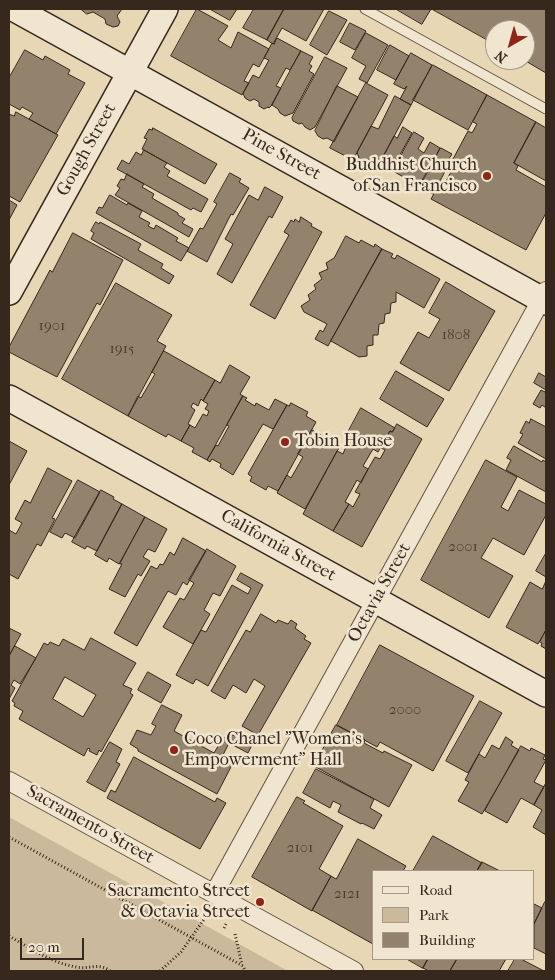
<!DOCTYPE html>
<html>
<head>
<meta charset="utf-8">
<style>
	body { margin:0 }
	#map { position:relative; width:555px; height:980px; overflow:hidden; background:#e8d7b5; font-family:"IM FELL French Canon",serif }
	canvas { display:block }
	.frame { position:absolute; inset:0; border:10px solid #36281d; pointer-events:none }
	.legend { position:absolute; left:372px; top:870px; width:162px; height:90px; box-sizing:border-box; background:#f0e5cf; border:1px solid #a69988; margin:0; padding:6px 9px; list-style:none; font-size:15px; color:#36281d }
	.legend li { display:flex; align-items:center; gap:10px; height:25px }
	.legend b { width:25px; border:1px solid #a69988 }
	.north { position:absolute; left:485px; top:20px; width:50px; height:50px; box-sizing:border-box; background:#f0e5cf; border:1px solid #a69988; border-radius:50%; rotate:218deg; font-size:14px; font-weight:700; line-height:20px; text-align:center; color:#36281d }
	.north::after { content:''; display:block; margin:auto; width:18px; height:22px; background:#8f2418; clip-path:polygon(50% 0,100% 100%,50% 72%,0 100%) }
	.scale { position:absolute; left:20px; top:938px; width:64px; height:22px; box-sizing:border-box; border:2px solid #36281d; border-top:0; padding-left:6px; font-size:15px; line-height:18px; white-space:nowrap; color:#36281d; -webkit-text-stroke:4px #f0e5cf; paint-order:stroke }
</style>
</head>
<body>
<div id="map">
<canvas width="555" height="980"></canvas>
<div class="frame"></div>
<ul class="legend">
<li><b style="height:6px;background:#f0e5cf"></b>Road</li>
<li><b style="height:14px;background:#cab99b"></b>Park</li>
<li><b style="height:14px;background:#93836c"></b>Building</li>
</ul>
<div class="north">N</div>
<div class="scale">20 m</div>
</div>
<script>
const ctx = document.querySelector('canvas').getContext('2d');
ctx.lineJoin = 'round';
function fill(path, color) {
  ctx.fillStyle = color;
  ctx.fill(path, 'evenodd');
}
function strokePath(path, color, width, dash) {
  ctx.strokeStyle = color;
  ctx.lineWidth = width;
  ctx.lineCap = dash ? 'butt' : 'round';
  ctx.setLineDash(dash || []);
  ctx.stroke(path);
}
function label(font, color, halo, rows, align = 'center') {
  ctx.font = font + ' "IM FELL French Canon",serif';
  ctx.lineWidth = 5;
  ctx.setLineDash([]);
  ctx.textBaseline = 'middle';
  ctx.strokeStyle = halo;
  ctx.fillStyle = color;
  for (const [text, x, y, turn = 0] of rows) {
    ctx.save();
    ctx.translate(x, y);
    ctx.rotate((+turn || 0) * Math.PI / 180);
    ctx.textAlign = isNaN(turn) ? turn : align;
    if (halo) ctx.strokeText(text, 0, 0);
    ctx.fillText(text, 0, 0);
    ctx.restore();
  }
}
const green = new Path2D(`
	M 9,817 L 288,971 L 9,971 Z`);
const building = new Path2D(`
	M 81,9 L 122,9 L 117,16 L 120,22 L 118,26 L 113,27 L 106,24 L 105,19 L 93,12 L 87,14 Z
	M 197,9 L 228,26 L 218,40 L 231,48 L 238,32 L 269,49 L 259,67 L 253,64 L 244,81 L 249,83 L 242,95 L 171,56 Z
	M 210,9 L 237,9 L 230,20 Z
	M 254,9 L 284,9 L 267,40 L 243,28 Z
	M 284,9 L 324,9 L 306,41 L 282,28 L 273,44 L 267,40 Z
	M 396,9 L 431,9 L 422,24 Z
	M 432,9 L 546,9 L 546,73 L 524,60 L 525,30 L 495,30 L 495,44 Z
	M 329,11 L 347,20 L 327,55 L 310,45 Z
	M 350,23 L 366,31 L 355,50 L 340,42 Z
	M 366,33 L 388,45 L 367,83 L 359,79 L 366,66 L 352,58 Z
	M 277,38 L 301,51 L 290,70 L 286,68 L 276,86 L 281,88 L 272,105 L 269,108 L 268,107 L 264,109 L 259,106 L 259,102 L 254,99 L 250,101 L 245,98 L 243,93 L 253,75 L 259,78 L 269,60 L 264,58 L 272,43 L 274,44 Z
	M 390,45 L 409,56 L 396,80 L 377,70 Z
	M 25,50 L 43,60 L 45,56 L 70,70 L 68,74 L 85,83 L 56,134 L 29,119 L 33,113 L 22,107 L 20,110 L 9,104 L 9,78 Z
	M 301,51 L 313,57 L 309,64 L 312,66 L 309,71 L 314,74 L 293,113 L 285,116 L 280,113 L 278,109 L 272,105 Z
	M 411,53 L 432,65 L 411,105 L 400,99 L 407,86 L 404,89 L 394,84 Z
	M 325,57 L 347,68 L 315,127 L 310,130 L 305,127 L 302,123 L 299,124 L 293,121 L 292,118 Z
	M 433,65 L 487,95 L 468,130 L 413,100 Z
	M 366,83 L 388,95 L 353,160 L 330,148 Z
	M 337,86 L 358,97 L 334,142 L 327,138 L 323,139 L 318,136 L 315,131 Z
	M 487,95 L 536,122 L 514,163 L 518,166 L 516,170 L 546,187 L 546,213 L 526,250 L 431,199 L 441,181 L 445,183 L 457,161 L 453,159 L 468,131 L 472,133 L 477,124 L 473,122 Z
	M 395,96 L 411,105 L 379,164 L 369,160 L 365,161 L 359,158 L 357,152 L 371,126 L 378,129 Z
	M 16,112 L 58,135 L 20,202 L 9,196 L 9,114 L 14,116 Z
	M 536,122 L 546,128 L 546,181 L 514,163 Z
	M 403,127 L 412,133 L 391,171 L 379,164 L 394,136 L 397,138 Z
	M 153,128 L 217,164 L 205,184 L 142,149 L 147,139 L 144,138 L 149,129 L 152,130 Z
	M 414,132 L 424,138 L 418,149 L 424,153 L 430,142 L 440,148 L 419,186 L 393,171 Z
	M 441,148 L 452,154 L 445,165 L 448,166 L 433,194 L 420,187 Z
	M 144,150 L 167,163 L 164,167 L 170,171 L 167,176 L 208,199 L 201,212 L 193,208 L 191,210 L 117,169 L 122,160 L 129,164 L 136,152 L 141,155 Z
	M 230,173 L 241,179 L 239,182 L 249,188 L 233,215 L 231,214 L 207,262 L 187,251 L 200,228 L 203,229 L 217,204 L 214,202 Z
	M 127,174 L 144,184 L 142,187 L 154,194 L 152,198 L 178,213 L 178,215 L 185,219 L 182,223 L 193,229 L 189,237 L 115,195 L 120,188 L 117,186 L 121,179 L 124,180 Z
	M 265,187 L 283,197 L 272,218 L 269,216 L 232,283 L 217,274 L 233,244 L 225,239 L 249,195 L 258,200 Z
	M 110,195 L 127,205 L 128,203 L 142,211 L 139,217 L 150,223 L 148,226 L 154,229 L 156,225 L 178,238 L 176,241 L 189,248 L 181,261 L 96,213 L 99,207 L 102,208 Z
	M 9,200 L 17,205 L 9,220 Z
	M 301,217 L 312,224 L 311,226 L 322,232 L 275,319 L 250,305 L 289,235 L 284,232 L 291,220 L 294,222 L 295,219 L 299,222 Z
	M 96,222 L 99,224 L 100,222 L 141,244 L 138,250 L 163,264 L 161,268 L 174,276 L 169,284 L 91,239 L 94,233 L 91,231 Z
	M 73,233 L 123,260 L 100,305 L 97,303 L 57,377 L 9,352 L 9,347 L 50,270 L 52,272 Z
	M 346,236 L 359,243 L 361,240 L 374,247 L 375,244 L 382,249 L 328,346 L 315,339 L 320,330 L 323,332 L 327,324 L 304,312 L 301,306 L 310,300 L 308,295 L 316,289 L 314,285 L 322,279 L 319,273 L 328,269 L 326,263 L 334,258 Z
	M 382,249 L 393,254 L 391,257 L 395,259 L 397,255 L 440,279 L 424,308 L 396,292 L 396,302 L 391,303 L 390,313 L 385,314 L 384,323 L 379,324 L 378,335 L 373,335 L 373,345 L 367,346 L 367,356 L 359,357 L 331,341 Z
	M 446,282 L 495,311 L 449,391 L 400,363 L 418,332 L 429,338 L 440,319 L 429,313 Z
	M 116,283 L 172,315 L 157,341 L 166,346 L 128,416 L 62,379 Z
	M 164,351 L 215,380 L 203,401 L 201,399 L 198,406 L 193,403 L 191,407 L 195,410 L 188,424 L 190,425 L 181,441 L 168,434 L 166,437 L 128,416 L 138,396 L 141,398 L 155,374 L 152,372 Z
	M 230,365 L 250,377 L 240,394 L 243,396 L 207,460 L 192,452 L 194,448 L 181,441 L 190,425 L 195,428 L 203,414 L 207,416 L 209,411 L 205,409 L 208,404 L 203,401 L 215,380 L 220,383 Z
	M 396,371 L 444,399 L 427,427 L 380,399 Z
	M 539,373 L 546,377 L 546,408 L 542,405 L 540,408 L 533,404 L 541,390 L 545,392 L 546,390 L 534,383 Z
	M 243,396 L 247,398 L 245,400 L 255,406 L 256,403 L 269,410 L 275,399 L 287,405 L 273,429 L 263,424 L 233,475 L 220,467 L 221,464 L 212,459 L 210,462 L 207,460 L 216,445 L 218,446 L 229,426 L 227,425 Z
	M 291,403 L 308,412 L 306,416 L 316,422 L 278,491 L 268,486 L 266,490 L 250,481 L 252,477 L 248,474 L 287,405 L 289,406 Z
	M 361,408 L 395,428 L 392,432 L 390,431 L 378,452 L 373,449 L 363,466 L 368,469 L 361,483 L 357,480 L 345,502 L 349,504 L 333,531 L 303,514 L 337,451 L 343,454 L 345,449 L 351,438 L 346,436 Z
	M 531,419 L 546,427 L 546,459 L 518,443 L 523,434 L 520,433 L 526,421 L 529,423 Z
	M 397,424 L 422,439 L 362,547 L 333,531 L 349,504 L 353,507 L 360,494 L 355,492 L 375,457 L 380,459 L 385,450 L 381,448 L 390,431 L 392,432 Z
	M 312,430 L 340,446 L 305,509 L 277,493 L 287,475 L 291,478 L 303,457 L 298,454 Z
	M 9,441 L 27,451 L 9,485 Z
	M 514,446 L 542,462 L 543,460 L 546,462 L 546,492 L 506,470 L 511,460 L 507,458 Z
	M 486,460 L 517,477 L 501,507 L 508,511 L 519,490 L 546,504 L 546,515 L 524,555 L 493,538 L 481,558 L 513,576 L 489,618 L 421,580 Z
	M 48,468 L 72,481 L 52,518 L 55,519 L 41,546 L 37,544 L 18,579 L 9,574 L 9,530 L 16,534 L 22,523 L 15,519 L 25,500 L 30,503 Z
	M 78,480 L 100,492 L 75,538 L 65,533 L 62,538 L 50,532 Z
	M 101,490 L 114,497 L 113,499 L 122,504 L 97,551 L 87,546 L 85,549 L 72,542 Z
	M 122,504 L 145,517 L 119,564 L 109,558 L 107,562 L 95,555 Z
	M 145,517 L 167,529 L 155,552 L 148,549 L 143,557 L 150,561 L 141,576 L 138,574 L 125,597 L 109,589 L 122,564 L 120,564 Z
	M 183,538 L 206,551 L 187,585 L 183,582 L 176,595 L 168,591 L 137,646 L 114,633 L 151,566 L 157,569 L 160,564 L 163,565 L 170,552 L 174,555 Z
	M 207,549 L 236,566 L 220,596 L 213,593 L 204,610 L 210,614 L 193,644 L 163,627 L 180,598 L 184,600 L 194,583 L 189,580 Z
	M 546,553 L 546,577 L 536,571 Z
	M 241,573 L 263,585 L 208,686 L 196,679 L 193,684 L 176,675 L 201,630 L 206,632 L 232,585 L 248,594 L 251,588 L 237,580 Z
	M 546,581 L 546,630 L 538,644 L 506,627 L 530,582 L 542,589 Z
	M 261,614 L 276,623 L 278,620 L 288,624 L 291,620 L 297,624 L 295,628 L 306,636 L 304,639 L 311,643 L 258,735 L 242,726 L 265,686 L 254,679 L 246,693 L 233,685 L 225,699 L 211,691 L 246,630 L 250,632 Z
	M 9,628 L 21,634 L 9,656 Z
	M 546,630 L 546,649 L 541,646 L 542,643 L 540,642 Z
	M 91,638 L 136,663 L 123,685 L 132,689 L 130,693 L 133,695 L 101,752 L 99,750 L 97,755 L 89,751 L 90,749 L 88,748 L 84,756 L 19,719 L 23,711 L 14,706 L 15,703 L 12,701 L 44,643 L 48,645 L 50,642 L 59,646 L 63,639 L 84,650 ZM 65,677 L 96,695 L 83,717 L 53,699 Z
	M 380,645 L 474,696 L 433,771 L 380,742 L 377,747 L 337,725 Z
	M 15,646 L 36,658 L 20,684 L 14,680 L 11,685 L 15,688 L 9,699 L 9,656 Z
	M 148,672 L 171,685 L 161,703 L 138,690 Z
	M 480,701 L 502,713 L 468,773 L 446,761 Z
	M 162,705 L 182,715 L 174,731 L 214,753 L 223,738 L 233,735 L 252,745 L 248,753 L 229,743 L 222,757 L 233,763 L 217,794 L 138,751 L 138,749 L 130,744 L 137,730 L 151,735 L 156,726 L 152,724 Z
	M 336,725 L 365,740 L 364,743 L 383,753 L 384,751 L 412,765 L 389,807 L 314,766 Z
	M 506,737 L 513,742 L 511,745 L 519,750 L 482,814 L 458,801 L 469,782 L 465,780 L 479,754 L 485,758 L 492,745 L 499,749 Z
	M 110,742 L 122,749 L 116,762 L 120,764 L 105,792 L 87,782 Z
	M 521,746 L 530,751 L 531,748 L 545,755 L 543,759 L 546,760 L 534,782 L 544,787 L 534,805 L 521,798 L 507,823 L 485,811 Z
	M 134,757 L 215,802 L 217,798 L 226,803 L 200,849 L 107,798 L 111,790 L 115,792 Z
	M 316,769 L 374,799 L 370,808 L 382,815 L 374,829 L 362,823 L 361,824 L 338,812 L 341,805 L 333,801 L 330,808 L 303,793 Z
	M 546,783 L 546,835 L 533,827 L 542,810 L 534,805 Z
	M 297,797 L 305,801 L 303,803 L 343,826 L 319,869 L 331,876 L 312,911 L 252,877 Z
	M 433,836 L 482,863 L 477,871 L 413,871 Z
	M 358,839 L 406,866 L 403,871 L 374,871 L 373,944 L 312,910 L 331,876 L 336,879 Z
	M 482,862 L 500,871 L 477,871 Z
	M 545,902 L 546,903 L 546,954 L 534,948 L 534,924 Z
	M 534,904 L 542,908 L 534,924 Z
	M 407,959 L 428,959 L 423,968 Z
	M 428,959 L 457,959 L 450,971 L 429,971 L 423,968 Z
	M 457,959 L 506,959 L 499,971 L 450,971 Z
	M 515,959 L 521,959 L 544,971 L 508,971 Z`);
const path = new Path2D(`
	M 9,837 L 243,966 L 245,971
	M 224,928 L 227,922
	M 235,934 L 242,965
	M 9,936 C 30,948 52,963 76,967 C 89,970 98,962 110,971
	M 160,971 L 181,952 L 205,918`);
const lane = new Path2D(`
	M 365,9 L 546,109`);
const street = new Path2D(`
	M 9,781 L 354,971
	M 214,894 L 546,291`);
const secondary = new Path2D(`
	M 15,9 L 546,302
	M 9,292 L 165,9
	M 9,398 L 546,694`);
const markers = [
	[487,176,5,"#8f2418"],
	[285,442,5,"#8f2418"],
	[174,750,5,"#8f2418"],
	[260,902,5,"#8f2418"]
];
const numberNames = [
	["1901",52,326],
	["1808",456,335],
	["1915",122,349],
	["2001",463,547],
	["2000",405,710],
	["2101",300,848],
	["2121",347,894]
];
const streetNames = [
	["Gough Street",87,150,-61],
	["Pine Street",281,155,29],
	["California Street",278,546,29],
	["Octavia Street",380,593,-61],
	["Sacramento Street",90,825,29]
];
const poiNames = [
	["Buddhist Church",477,166],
	["of San Francisco",477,187],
	["Tobin House",295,442,"left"],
	["Coco Chanel \"Women's",184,740,"left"],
	["Empowerment\" Hall",184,761,"left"],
	["Sacramento Street",250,892],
	["& Octavia Street",250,913]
];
fill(green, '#cab99b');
fill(building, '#93836c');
strokePath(building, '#36281d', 1);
strokePath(lane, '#625443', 11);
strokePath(street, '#625443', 20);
strokePath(secondary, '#36281d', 28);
strokePath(path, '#36281d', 3, [1, 2.5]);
strokePath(lane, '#f0e5cf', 9);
strokePath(street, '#f0e5cf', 18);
strokePath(secondary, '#f0e5cf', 25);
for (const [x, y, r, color] of markers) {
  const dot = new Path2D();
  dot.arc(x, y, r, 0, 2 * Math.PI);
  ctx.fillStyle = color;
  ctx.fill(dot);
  strokePath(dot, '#f0e5cf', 2);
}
label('15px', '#4d3f31', null, numberNames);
label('18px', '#36281d', '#f0e5cf', streetNames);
label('18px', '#36281d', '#f0e5cf', poiNames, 'right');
</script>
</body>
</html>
